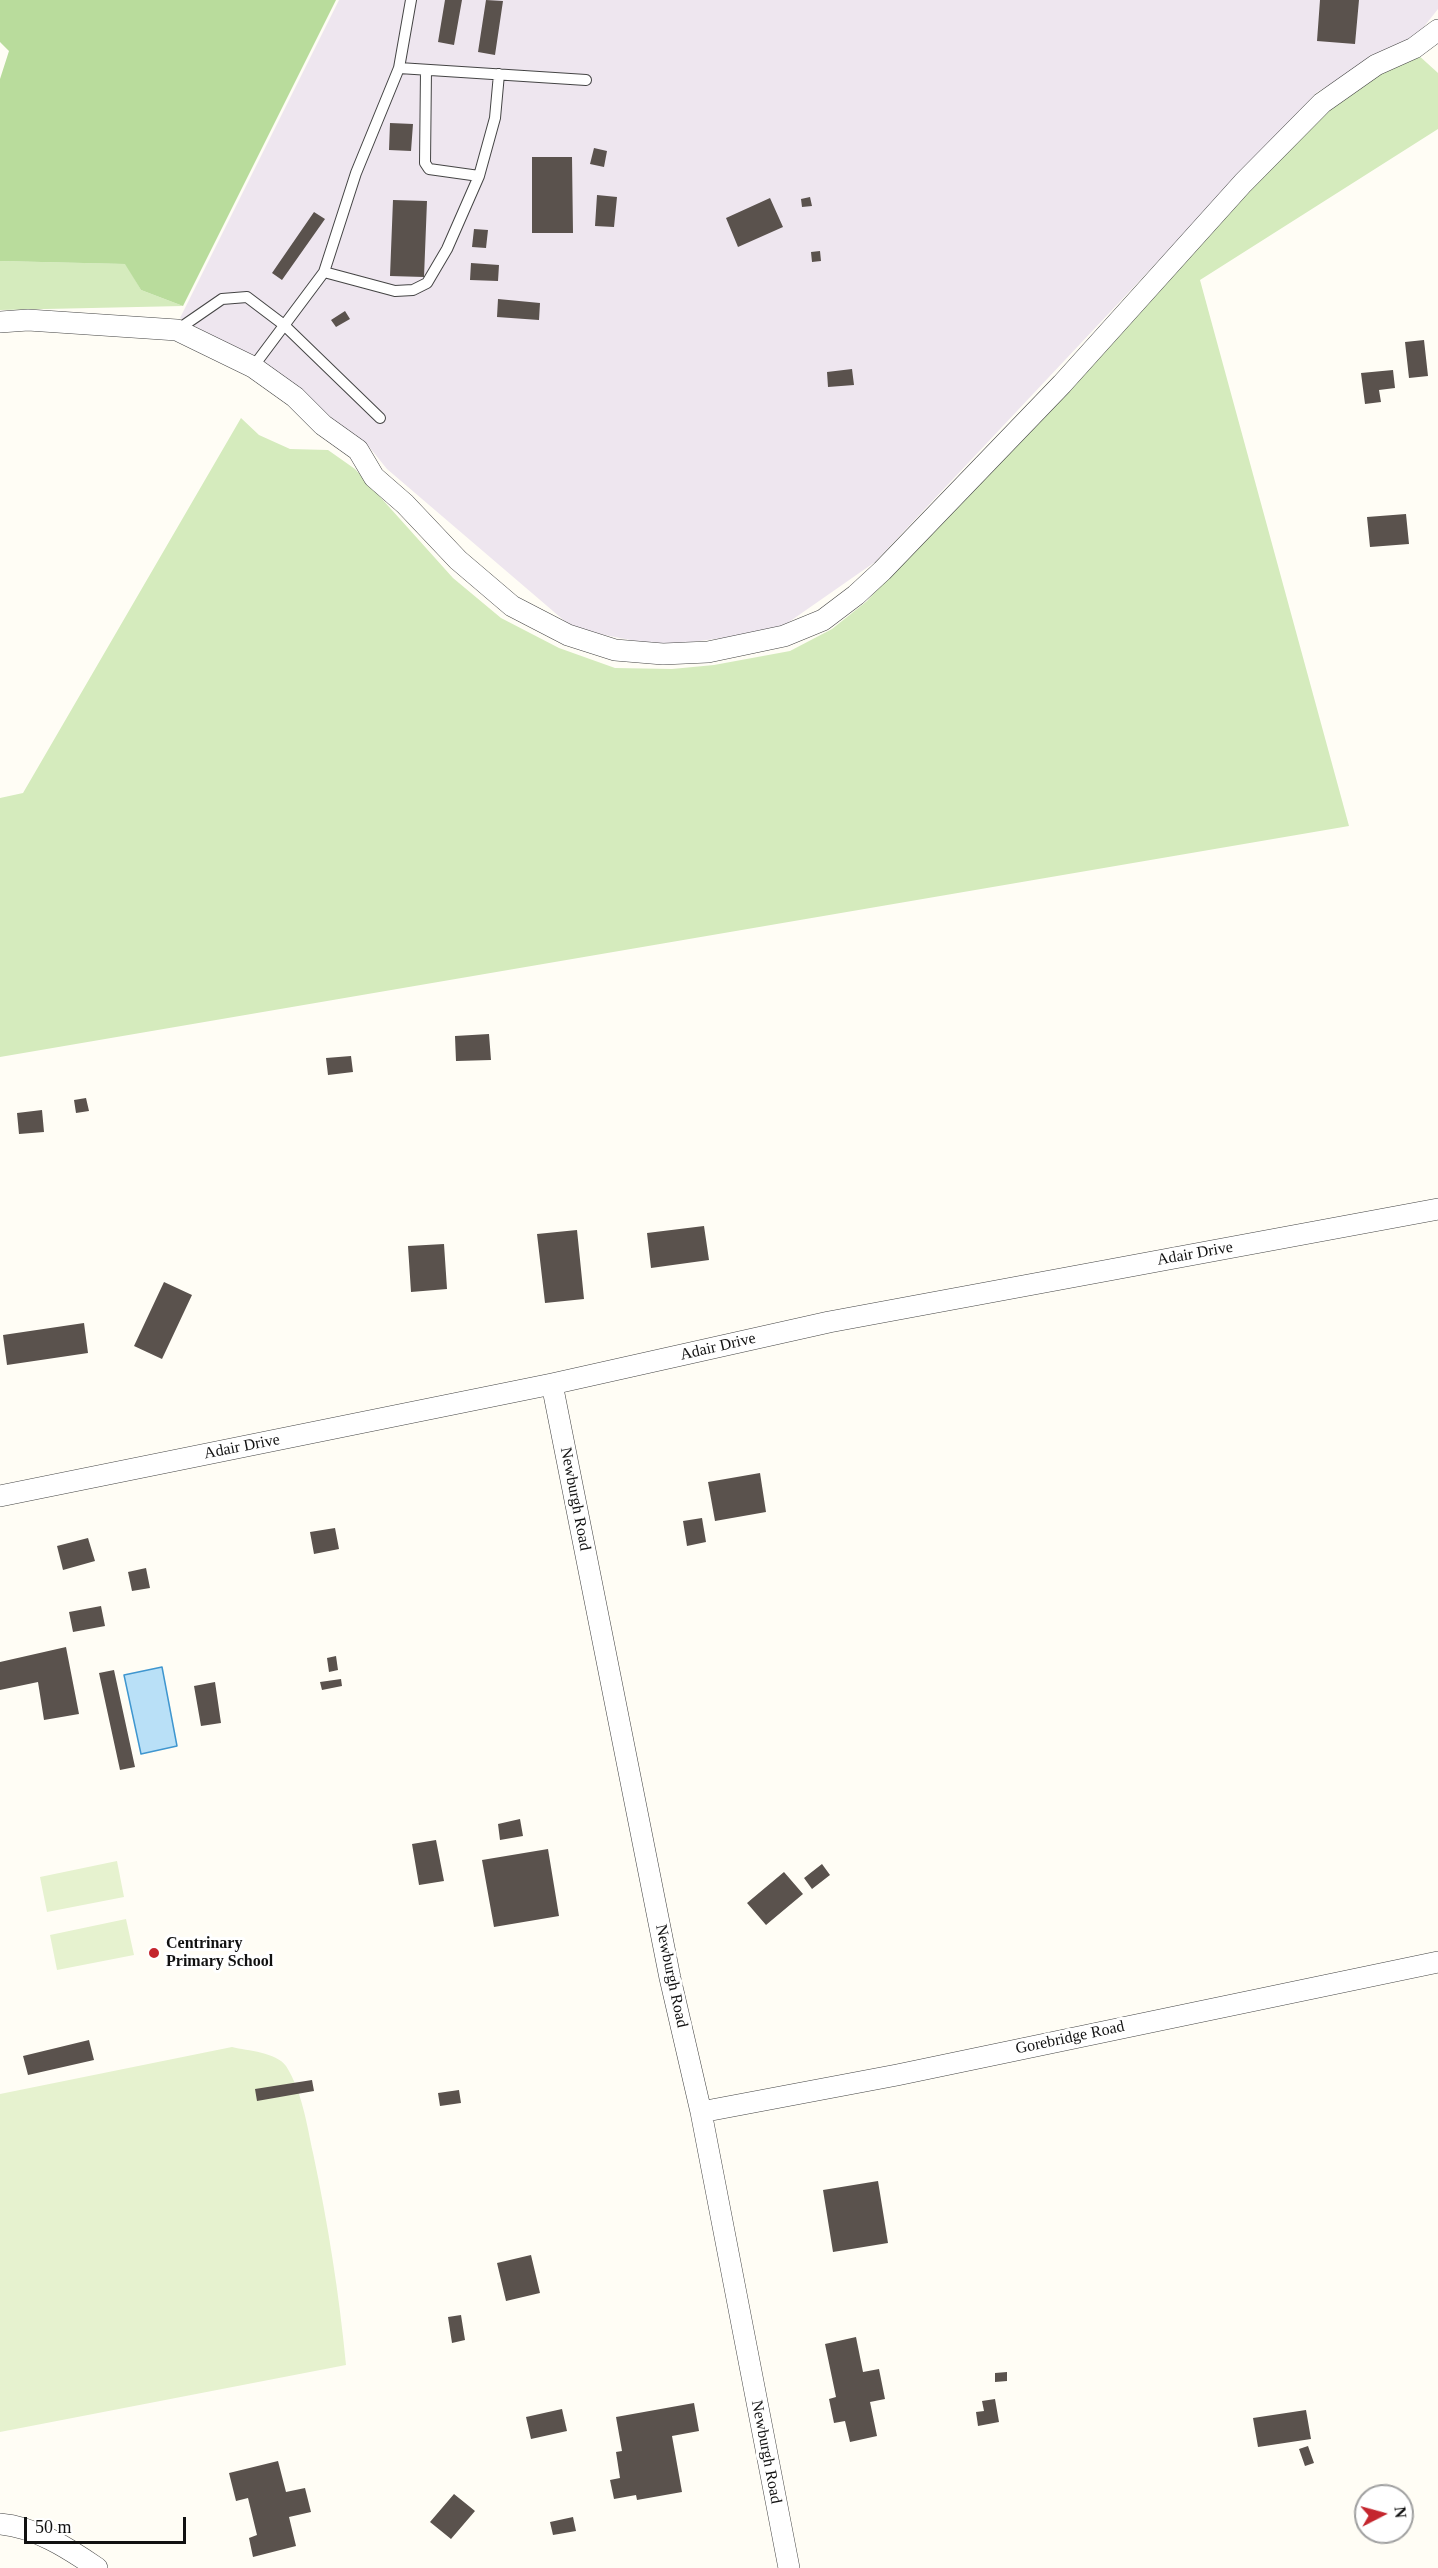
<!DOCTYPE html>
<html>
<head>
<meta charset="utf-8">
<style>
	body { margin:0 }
	#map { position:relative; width:1438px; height:2568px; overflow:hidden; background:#fffdf5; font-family:Georgia,serif }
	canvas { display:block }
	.north { position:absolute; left:1354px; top:2484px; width:60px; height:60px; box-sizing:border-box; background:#fff; border:2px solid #a0a0a0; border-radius:50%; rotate:84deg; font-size:16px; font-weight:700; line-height:24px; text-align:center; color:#111 }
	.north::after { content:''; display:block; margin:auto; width:21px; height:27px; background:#c4262e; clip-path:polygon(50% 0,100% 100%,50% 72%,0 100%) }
	.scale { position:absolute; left:24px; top:2517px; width:162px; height:27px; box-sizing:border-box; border:3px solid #111; border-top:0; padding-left:8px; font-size:18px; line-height:21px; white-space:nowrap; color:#111; -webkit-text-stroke:4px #fff; paint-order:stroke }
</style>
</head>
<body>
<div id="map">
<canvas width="1438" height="2568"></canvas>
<div class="north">N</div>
<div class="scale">50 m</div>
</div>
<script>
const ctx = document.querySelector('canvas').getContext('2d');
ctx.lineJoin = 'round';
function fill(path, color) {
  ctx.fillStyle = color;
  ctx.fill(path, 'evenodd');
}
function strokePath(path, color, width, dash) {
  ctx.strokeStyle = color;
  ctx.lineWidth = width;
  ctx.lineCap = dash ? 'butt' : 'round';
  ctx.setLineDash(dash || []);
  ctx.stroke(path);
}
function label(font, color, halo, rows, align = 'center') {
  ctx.font = font + ' Georgia,serif';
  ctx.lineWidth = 6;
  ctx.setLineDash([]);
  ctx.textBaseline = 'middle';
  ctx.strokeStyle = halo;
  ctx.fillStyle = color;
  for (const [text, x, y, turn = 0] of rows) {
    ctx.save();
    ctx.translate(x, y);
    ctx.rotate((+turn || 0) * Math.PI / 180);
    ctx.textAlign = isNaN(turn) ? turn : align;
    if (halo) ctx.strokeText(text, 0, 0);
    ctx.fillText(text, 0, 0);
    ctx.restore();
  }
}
const industrial = new Path2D(`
	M 339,0 L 1438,0 L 1438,9 L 1419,33 L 1317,92 L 875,562 L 776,631 L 661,646 L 574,629 L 387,469 L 370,448 L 266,366 L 180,318 Z`);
const green = new Path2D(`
	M 1416,53 L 1438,73 L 1438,129 L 1200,280 L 1349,826 L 0,1057 L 0,798 L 23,793 L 241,418 L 259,435 L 290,449 L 328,450 L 355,469 L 453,578 L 501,618 L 559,648 L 615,668 L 672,669 L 714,665 L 790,651 L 832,629 L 867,601 L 1247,185 L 1324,107 Z
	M 0,261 L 126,264 L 141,290 L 183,306 L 0,310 Z`);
const forest = new Path2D(`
	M 0,0 L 336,0 L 183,306 L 141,290 L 125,264 L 0,261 L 0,79 L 9,51 L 0,42 Z`);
const pitch = new Path2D(`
	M 117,1861 L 124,1897 L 47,1912 L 40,1877 Z
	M 126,1919 L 134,1955 L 57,1970 L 50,1935 Z
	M 232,2047 C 248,2051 276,2052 286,2066 C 302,2091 307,2125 313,2153 C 328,2224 339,2293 346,2365 L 0,2432 L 0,2094 Z`);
const water = new Path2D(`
	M 162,1667 L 177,1746 L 141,1754 L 124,1675 Z`);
const building = new Path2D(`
	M 445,0 L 462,0 L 454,45 L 438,42 Z
	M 486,0 L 503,1 L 495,55 L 478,52 Z
	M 1320,0 L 1359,0 L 1355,44 L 1317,41 Z
	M 390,123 L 413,124 L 411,151 L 389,150 Z
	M 594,148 L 607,151 L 604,167 L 590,164 Z
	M 532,157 L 572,157 L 573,233 L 532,233 Z
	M 597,195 L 617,197 L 614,227 L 595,226 Z
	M 810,197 L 812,206 L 802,207 L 801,199 Z
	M 770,198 L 783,227 L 738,247 L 726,218 Z
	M 393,200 L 427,201 L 424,277 L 390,276 Z
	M 314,212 L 325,219 L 282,280 L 272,273 Z
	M 474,229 L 488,230 L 486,248 L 472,247 Z
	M 820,251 L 821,261 L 812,262 L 811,252 Z
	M 471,263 L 499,265 L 498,281 L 470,280 Z
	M 498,299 L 540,303 L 539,320 L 497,317 Z
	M 345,311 L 350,319 L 336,327 L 331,320 Z
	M 1424,340 L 1428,376 L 1409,378 L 1405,342 Z
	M 852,369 L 854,385 L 828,387 L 827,372 Z
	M 1393,370 L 1395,388 L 1379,390 L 1381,402 L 1365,404 L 1361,373 Z
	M 1406,514 L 1409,544 L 1370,547 L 1367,517 Z
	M 489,1034 L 491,1060 L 456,1061 L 455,1036 Z
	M 351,1056 L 353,1072 L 328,1075 L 326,1058 Z
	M 86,1098 L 89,1111 L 76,1113 L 74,1100 Z
	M 42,1110 L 44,1132 L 19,1134 L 17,1113 Z
	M 704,1226 L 709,1260 L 651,1268 L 647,1233 Z
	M 577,1230 L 584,1299 L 545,1303 L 537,1234 Z
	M 444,1244 L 447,1289 L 411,1292 L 408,1246 Z
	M 164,1282 L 192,1295 L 162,1359 L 134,1346 Z
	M 84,1323 L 88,1353 L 7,1365 L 3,1335 Z
	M 760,1473 L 766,1512 L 715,1521 L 708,1482 Z
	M 702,1518 L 706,1542 L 687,1546 L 683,1521 Z
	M 335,1528 L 339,1549 L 314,1554 L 310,1532 Z
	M 88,1538 L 95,1561 L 63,1570 L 57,1546 Z
	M 146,1568 L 150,1588 L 132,1591 L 128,1572 Z
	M 101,1606 L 105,1626 L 73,1632 L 69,1612 Z
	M 66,1647 L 79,1714 L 44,1720 L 38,1682 L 0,1690 L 0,1662 Z
	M 336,1656 L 338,1670 L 329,1672 L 327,1658 Z
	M 114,1670 L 135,1767 L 120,1770 L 99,1673 Z
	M 341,1679 L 342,1686 L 322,1690 L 320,1682 Z
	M 215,1682 L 221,1723 L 201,1726 L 194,1686 Z
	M 520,1819 L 523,1836 L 500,1840 L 498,1824 Z
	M 436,1840 L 444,1881 L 419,1885 L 412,1844 Z
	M 548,1849 L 559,1916 L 494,1927 L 482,1860 Z
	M 822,1864 L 830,1875 L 812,1889 L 804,1878 Z
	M 784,1872 L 803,1894 L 766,1925 L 747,1903 Z
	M 89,2040 L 94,2060 L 28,2075 L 23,2056 Z
	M 312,2080 L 314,2091 L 257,2101 L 255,2089 Z
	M 459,2090 L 461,2103 L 440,2106 L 438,2093 Z
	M 878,2181 L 888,2243 L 833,2252 L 823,2190 Z
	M 531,2255 L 540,2293 L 506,2301 L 497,2263 Z
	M 461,2315 L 465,2340 L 452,2343 L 448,2317 Z
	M 856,2337 L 863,2372 L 879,2369 L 885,2399 L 870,2402 L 877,2436 L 850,2442 L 845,2421 L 834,2423 L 829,2399 L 836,2397 L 825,2344 Z
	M 1007,2372 L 1007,2381 L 995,2382 L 995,2373 Z
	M 995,2399 L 999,2422 L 978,2426 L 976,2412 L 984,2411 L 982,2401 Z
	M 694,2403 L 699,2431 L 672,2436 L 682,2492 L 637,2500 L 636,2495 L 614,2499 L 610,2480 L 620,2478 L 616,2452 L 622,2451 L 616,2417 Z
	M 562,2409 L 567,2431 L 531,2439 L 526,2417 Z
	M 1306,2410 L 1311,2439 L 1258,2447 L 1253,2418 Z
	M 1308,2446 L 1314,2463 L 1305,2466 L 1299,2449 Z
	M 278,2461 L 286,2492 L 305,2488 L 311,2512 L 289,2517 L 296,2546 L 253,2557 L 249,2538 L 257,2535 L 248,2498 L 236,2501 L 229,2473 Z
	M 454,2494 L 475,2511 L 451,2539 L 430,2522 Z
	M 573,2517 L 576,2531 L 553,2535 L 550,2522 Z`);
const service = new Path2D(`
	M 399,68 L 586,80
	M 426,70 L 425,163 L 429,169 L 479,176
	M 324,272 L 395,291 L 413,290 L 427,283 L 447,249 L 479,176 L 495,118 L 499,74
	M 177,330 L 222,299 L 247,297 L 284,325 L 380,418
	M 253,367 L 324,272 L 356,173 L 399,68 L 411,0`);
const minor = new Path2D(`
	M 0,322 L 28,320 L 177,330 L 253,367 L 295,397 L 323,425 L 358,450 L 374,477 L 405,504 L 458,560 L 512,606 L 568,635 L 615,650 L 663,654 L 708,652 L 784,636 L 823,620 L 856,595 L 882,571 L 1062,384 L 1243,183 L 1322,103 L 1376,65 L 1414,48 L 1438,30
	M 552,1384 L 670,1978 L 701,2112 L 789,2568
	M 0,1496 L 552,1384 L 829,1322 L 1438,1209
	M 701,2112 L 897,2075 L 1438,1962
	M 0,2524 C 35,2527 68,2548 97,2568`);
const markers = [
	[154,1953,6,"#c4262e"]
];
const streetNames = [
	["Adair Drive",1195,1254,-10],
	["Adair Drive",718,1347,-13],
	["Adair Drive",242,1447,-11],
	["Newburgh Road",575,1499,79],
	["Newburgh Road",671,1976,78],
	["Gorebridge Road",1070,2038,-12],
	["Newburgh Road",766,2452,79]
];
const poiNames = [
	["Centrinary",166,1944],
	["Primary School",166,1962]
];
fill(industrial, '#eee6ef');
fill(green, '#d5ebbd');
fill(forest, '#b9dc9c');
fill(pitch, '#e6f2cf');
fill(water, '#b9e0f7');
strokePath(water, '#3f96cf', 1.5);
fill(building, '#5a524d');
strokePath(service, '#444', 12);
strokePath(minor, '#444', 22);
strokePath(service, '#fff', 10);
strokePath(minor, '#fff', 21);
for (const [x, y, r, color] of markers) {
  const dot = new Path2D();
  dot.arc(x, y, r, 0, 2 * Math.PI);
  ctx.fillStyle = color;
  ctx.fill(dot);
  strokePath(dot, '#fff', 2);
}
label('16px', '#111', '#fff', streetNames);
label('bold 16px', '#111', '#fff', poiNames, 'left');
</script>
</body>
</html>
